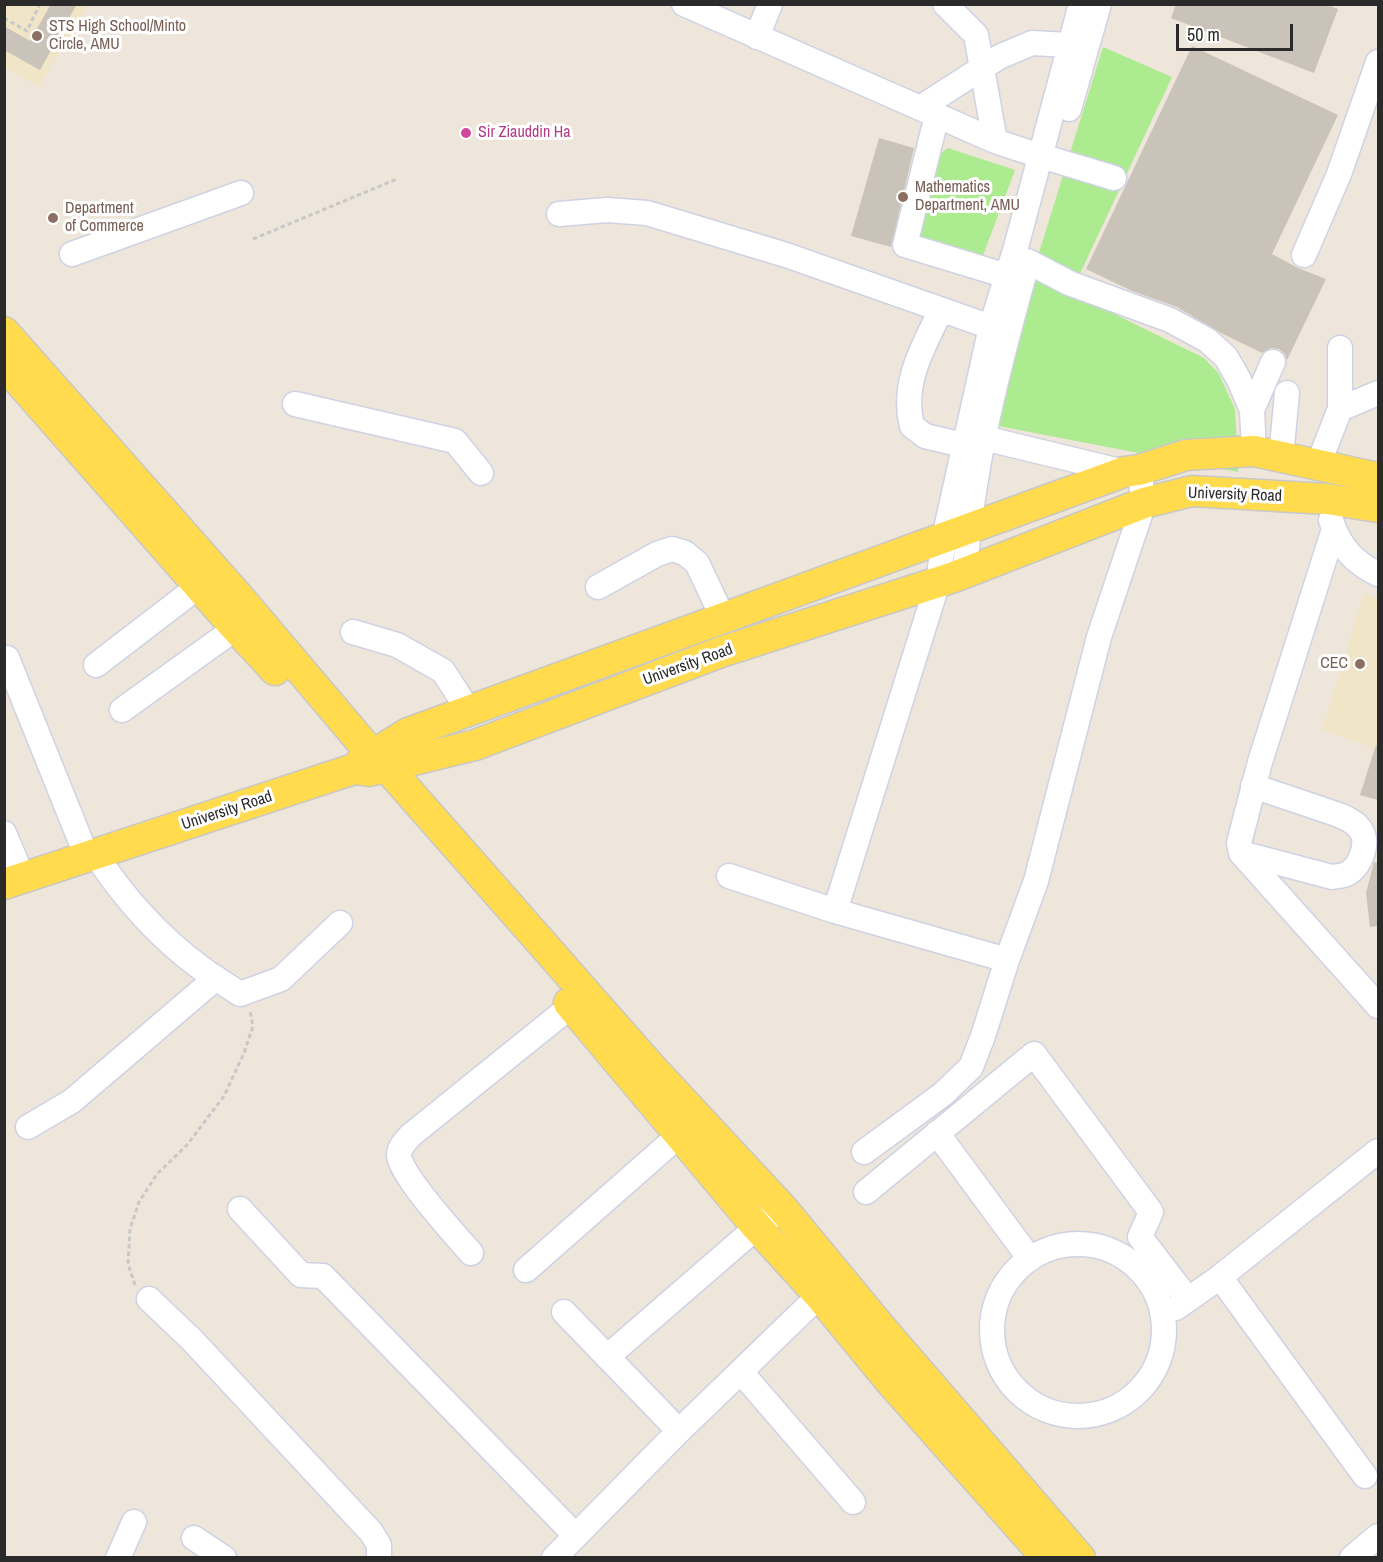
<!DOCTYPE html>
<html>
<head>
<meta charset="utf-8">
<style>
	body { margin:0 }
	#map { position:relative; width:1383px; height:1562px; overflow:hidden; background:#eee6da; font-family:"Archivo Narrow",sans-serif }
	canvas { display:block }
	.frame { position:absolute; inset:0; border:6px solid #2a2a2a; pointer-events:none }
	.scale { position:absolute; left:1176px; top:24px; width:117px; height:27px; box-sizing:border-box; border:3px solid #2a2a2a; border-top:0; padding-left:8px; font-size:18px; line-height:21px; white-space:nowrap; color:#2a2a2a; -webkit-text-stroke:4px #fff; paint-order:stroke }
</style>
</head>
<body>
<div id="map">
<canvas width="1383" height="1562"></canvas>
<div class="frame"></div>
<div class="scale">50 m</div>
</div>
<script>
const ctx = document.querySelector('canvas').getContext('2d');
ctx.lineJoin = 'round';
function fill(path, color) {
  ctx.fillStyle = color;
  ctx.fill(path, 'evenodd');
}
function strokePath(path, color, width, dash) {
  ctx.strokeStyle = color;
  ctx.lineWidth = width;
  ctx.lineCap = dash ? 'butt' : 'round';
  ctx.setLineDash(dash || []);
  ctx.stroke(path);
}
function label(font, color, halo, rows, align = 'center') {
  ctx.font = font + ' "Archivo Narrow",sans-serif';
  ctx.lineWidth = 6;
  ctx.setLineDash([]);
  ctx.textBaseline = 'middle';
  ctx.strokeStyle = halo;
  ctx.fillStyle = color;
  for (const [text, x, y, turn = 0] of rows) {
    ctx.save();
    ctx.translate(x, y);
    ctx.rotate((+turn || 0) * Math.PI / 180);
    ctx.textAlign = isNaN(turn) ? turn : align;
    if (halo) ctx.strokeText(text, 0, 0);
    ctx.fillText(text, 0, 0);
    ctx.restore();
  }
}
const education = new Path2D(`
	M 5,5 L 88,5 L 39,87 L 5,67 Z
	M 1364,593 L 1378,598 L 1378,801 L 1360,795 L 1374,748 L 1322,730 Z`);
const green = new Path2D(`
	M 1103,47 L 1172,77 L 1077,280 L 1037,259 Z
	M 948,148 L 1015,170 L 981,261 L 922,246 L 914,233 L 934,158 Z
	M 1031,273 L 1204,358 L 1219,374 L 1235,409 L 1238,472 L 993,425 Z`);
const building = new Path2D(`
	M 51,4 L 77,4 L 40,70 L 4,50 L 4,26 L 30,41 Z
	M 1176,4 L 1325,4 L 1338,9 L 1314,73 L 1171,18 Z
	M 1192,46 L 1338,115 L 1272,254 L 1298,268 L 1326,279 L 1287,360 L 1285,354 L 1279,349 L 1271,348 L 1262,353 L 1221,333 L 1177,307 L 1132,291 L 1086,269 Z
	M 879,138 L 914,148 L 891,247 L 851,236 Z
	M 1376,745 L 1378,746 L 1378,800 L 1360,795 Z
	M 1374,862 L 1378,863 L 1378,926 L 1370,927 L 1366,893 Z`);
const path = new Path2D(`
	M 4,18 L 27,31 L 40,4
	M 253,239 L 397,179
	M 135,1285 L 128,1264 L 130,1229 L 139,1202 L 157,1174 L 187,1145 L 224,1096 L 244,1053 L 253,1026 L 250,1010`);
const minor = new Path2D(`
	M 684,4 L 995,141 C 1035,155 1075,166 1114,178
	M 945,4 L 976,35 L 995,141
	M 757,37 L 770,4
	M 920,108 L 999,57 L 1032,43 L 1069,45
	M 1069,109 L 1099,4
	M 937,115 L 905,245 L 1007,276
	M 559,214 L 607,210 L 647,213 L 786,255 L 991,327
	M 72,254 L 241,193
	M 1304,255 L 1339,174 L 1378,62
	M 1027,261 L 1069,283 L 1170,320 L 1207,340 L 1226,357 L 1239,380 L 1252,410 L 1254,451
	M 941,310 C 923,347 901,384 912,426 L 925,436 L 963,445
	M 295,404 L 455,441 L 481,473
	M 1340,409 L 1378,393
	M 1252,410 L 1273,362
	M 967,434 L 1124,472
	M 1281,457 L 1287,393
	M 1318,465 L 1340,409 L 1340,348
	M 1331,520 C 1339,546 1354,563 1378,574
	M 1334,529 L 1260,762 L 1239,843 L 1241,853 L 1250,863 L 1378,1006
	M 965,573 C 972,466 998,368 1027,264
	M 598,587 L 657,554 L 672,549 L 685,553 L 697,563 L 723,618
	M 353,632 L 397,645 L 443,671 L 469,711
	M 7,658 L 87,857
	M 96,665 L 199,586
	M 122,710 L 236,628
	M 4,833 L 23,878
	M 1241,853 L 1332,877 C 1338,876 1345,876 1350,872 C 1361,864 1368,844 1362,832 C 1357,823 1348,819 1339,815 L 1253,786
	M 96,855 C 123,897 160,938 201,968 C 213,977 227,985 240,994 L 281,979 L 340,923
	M 729,876 L 835,911 L 1007,960 L 983,1036 L 971,1067 L 943,1094 L 864,1152
	M 835,911 L 938,582 L 944,538 L 991,327 L 1016,247 L 1081,4
	M 1007,960 L 1036,881 L 1099,637 L 1144,503 L 1139,470
	M 28,1127 L 72,1101 L 216,978
	M 937,1133 L 1030,1259
	M 866,1192 L 1034,1054 L 1151,1212 L 1140,1237 L 1187,1298
	M 240,1209 L 301,1275 L 323,1276 L 575,1535
	M992 1330a86 86 0 1 1 172 0a86 86 0 1 1-172 0Z
	M 471,1253 C 457,1237 398,1172 399,1155 C 399,1147 406,1141 411,1135 L 571,1006
	M 526,1270 L 693,1123
	M 1220,1277 L 1378,1151
	M 149,1299 L 192,1340 L 371,1532 L 379,1545 L 379,1558
	M 1176,1308 L 1220,1277 L 1365,1476
	M 564,1312 L 679,1431
	M 607,1357 L 757,1227 L 772,1216
	M 741,1372 L 853,1502
	M 194,1538 L 224,1558
	M 118,1558 L 134,1522
	M 554,1558 L 679,1431 L 832,1283
	M 1352,1558 L 1378,1536`);
const major = new Path2D(`
	M 4,332 L 237,595 L 365,746 L 386,766 L 650,1066 L 783,1209 L 883,1330 L 1080,1558
	M 4,364 L 236,628 L 275,670
	M 360,763 L 408,733 L 1124,472 L 1139,470 L 1186,455 L 1254,451 L 1378,478
	M 4,884 L 354,769 L 369,771 L 475,745 L 721,652 L 954,577 L 1144,503 L 1192,491 L 1327,499 L 1378,507
	M 569,1003 L 757,1227 L 820,1296 L 890,1381 L 1047,1558`);
const markers = [
	[37,36,6,"#8d6e63"],
	[466,133,6,"#d1479c"],
	[903,197,6,"#8d6e63"],
	[53,218,6,"#8d6e63"],
	[1360,664,6,"#8d6e63"]
];
const educationNames = [
	["STS High School/Minto",49,27],
	["Circle, AMU",49,45],
	["Mathematics",915,188],
	["Department, AMU",915,206],
	["Department",65,209],
	["of Commerce",65,227],
	["CEC",1348,664,"right"]
];
const hotelNames = [
	["Sir Ziauddin Ha",478,133]
];
const streetNames = [
	["University Road",1235,495,2],
	["University Road",688,665,-20],
	["University Road",227,811,-18]
];
fill(education, '#f1e5c7');
fill(green, '#aceb90');
fill(building, '#c9c3b9');
strokePath(minor, '#cfd2e4', 27);
strokePath(major, '#c8c8c8', 33);
strokePath(path, '#c8c8c8', 3, [4.5, 3]);
strokePath(minor, '#fff', 24);
strokePath(major, '#ffdb4d', 30);
for (const [x, y, r, color] of markers) {
  const dot = new Path2D();
  dot.arc(x, y, r, 0, 2 * Math.PI);
  ctx.fillStyle = color;
  ctx.fill(dot);
  strokePath(dot, '#fff', 2);
}
label('16px', '#785e54', '#fff', educationNames, 'left');
label('16px', '#b23c85', '#fff', hotelNames, 'left');
label('16px', '#2a2a2a', '#fff', streetNames);
</script>
</body>
</html>
